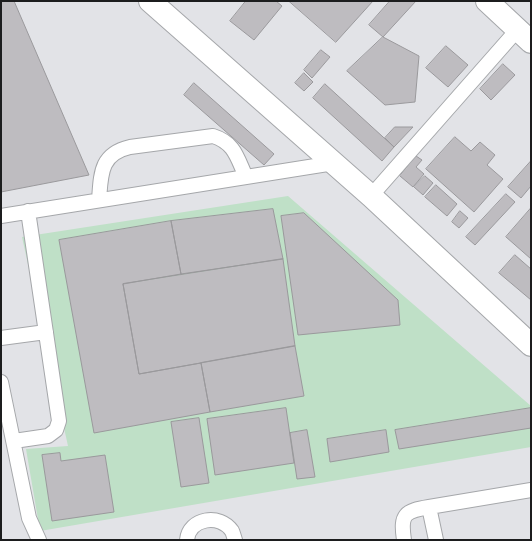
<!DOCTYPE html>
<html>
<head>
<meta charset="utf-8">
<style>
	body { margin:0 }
	#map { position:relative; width:532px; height:541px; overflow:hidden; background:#e2e3e7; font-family:"Sofia Sans Condensed",sans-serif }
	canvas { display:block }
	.frame { position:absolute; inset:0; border:2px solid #1c1d1e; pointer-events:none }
</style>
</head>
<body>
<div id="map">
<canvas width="532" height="541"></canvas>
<div class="frame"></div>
</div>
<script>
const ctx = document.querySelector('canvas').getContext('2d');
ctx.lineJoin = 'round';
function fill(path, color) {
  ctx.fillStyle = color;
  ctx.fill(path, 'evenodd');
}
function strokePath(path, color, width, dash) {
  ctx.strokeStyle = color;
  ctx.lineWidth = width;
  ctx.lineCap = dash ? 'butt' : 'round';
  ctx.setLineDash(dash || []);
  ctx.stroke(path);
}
const green = new Path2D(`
	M 288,196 L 531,406 L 531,447 L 40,531 L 26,449 L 68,446 L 22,237 Z`);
const building = new Path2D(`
	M 1,1 L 14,1 L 89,175 L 1,192 Z
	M 246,1 L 276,1 L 282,6 L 254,40 L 230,21 Z
	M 289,1 L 373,1 L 336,42 Z
	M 390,1 L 416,1 L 383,37 L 369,25 Z
	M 383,37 L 419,56 L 415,102 L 385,105 L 347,71 Z
	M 446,46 L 468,65 L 448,87 L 426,68 Z
	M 321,50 L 330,57 L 312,78 L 304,70 Z
	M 503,64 L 515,75 L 491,100 L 480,89 Z
	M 304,73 L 313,82 L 304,91 L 295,83 Z
	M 194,83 L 274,154 L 264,165 L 184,95 Z
	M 325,84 L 394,147 L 382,161 L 313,98 Z
	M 395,127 L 413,127 L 394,147 L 385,138 Z
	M 455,137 L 471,151 L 480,142 L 495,155 L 487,165 L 503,179 L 474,212 L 426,169 Z
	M 416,156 L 422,160 L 416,167 L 424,174 L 413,187 L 400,176 Z
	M 531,161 L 531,186 L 521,198 L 508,187 Z
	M 425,176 L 433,183 L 423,195 L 414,187 Z
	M 436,185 L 457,204 L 447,216 L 425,197 Z
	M 506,194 L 515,202 L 475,245 L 466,237 Z
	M 531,208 L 531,259 L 506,237 Z
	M 273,209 L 283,259 L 181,274 L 171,221 Z
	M 460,211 L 468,218 L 459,228 L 452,222 Z
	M 304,213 L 398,300 L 400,325 L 298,335 L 281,216 Z
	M 171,221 L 181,274 L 123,284 L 139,374 L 201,363 L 210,412 L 94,433 L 59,240 Z
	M 515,255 L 531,269 L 531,300 L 499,273 Z
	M 283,259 L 295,346 L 139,374 L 123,284 Z
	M 295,346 L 304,396 L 210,412 L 201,363 Z
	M 286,408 L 294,463 L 215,475 L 207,419 Z
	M 531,408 L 531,428 L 399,449 L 395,430 Z
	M 199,418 L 209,483 L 181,487 L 171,422 Z
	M 307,430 L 315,477 L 297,479 L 290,433 Z
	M 386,430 L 389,452 L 330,462 L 327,439 Z
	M 60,453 L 61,461 L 105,455 L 114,512 L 52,521 L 42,455 Z`);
const lane = new Path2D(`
	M 371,196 L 518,29
	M 99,200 C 101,174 100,154 130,147 L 213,136 C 235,143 237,158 246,177
	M 1,216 L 334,163
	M 1,338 L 46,332
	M 1,382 L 29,518 L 39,540
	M 14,441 L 48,436 L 56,430 L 59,421 L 28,211
	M 429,507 L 531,490
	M 187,540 C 189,518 220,513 232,531 C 233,533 234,537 235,540
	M 404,540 C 400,514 405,511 429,507 L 436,540`);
const street = new Path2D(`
	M 150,1 L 371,196 L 531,345
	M 487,1 L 531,42`);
fill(green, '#bfe0c7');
fill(building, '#bebcc0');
strokePath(building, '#9a999c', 1);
strokePath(lane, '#a5a7aa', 16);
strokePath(street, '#a5a7aa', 24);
strokePath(lane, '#fff', 14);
strokePath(street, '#fff', 22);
</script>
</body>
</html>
